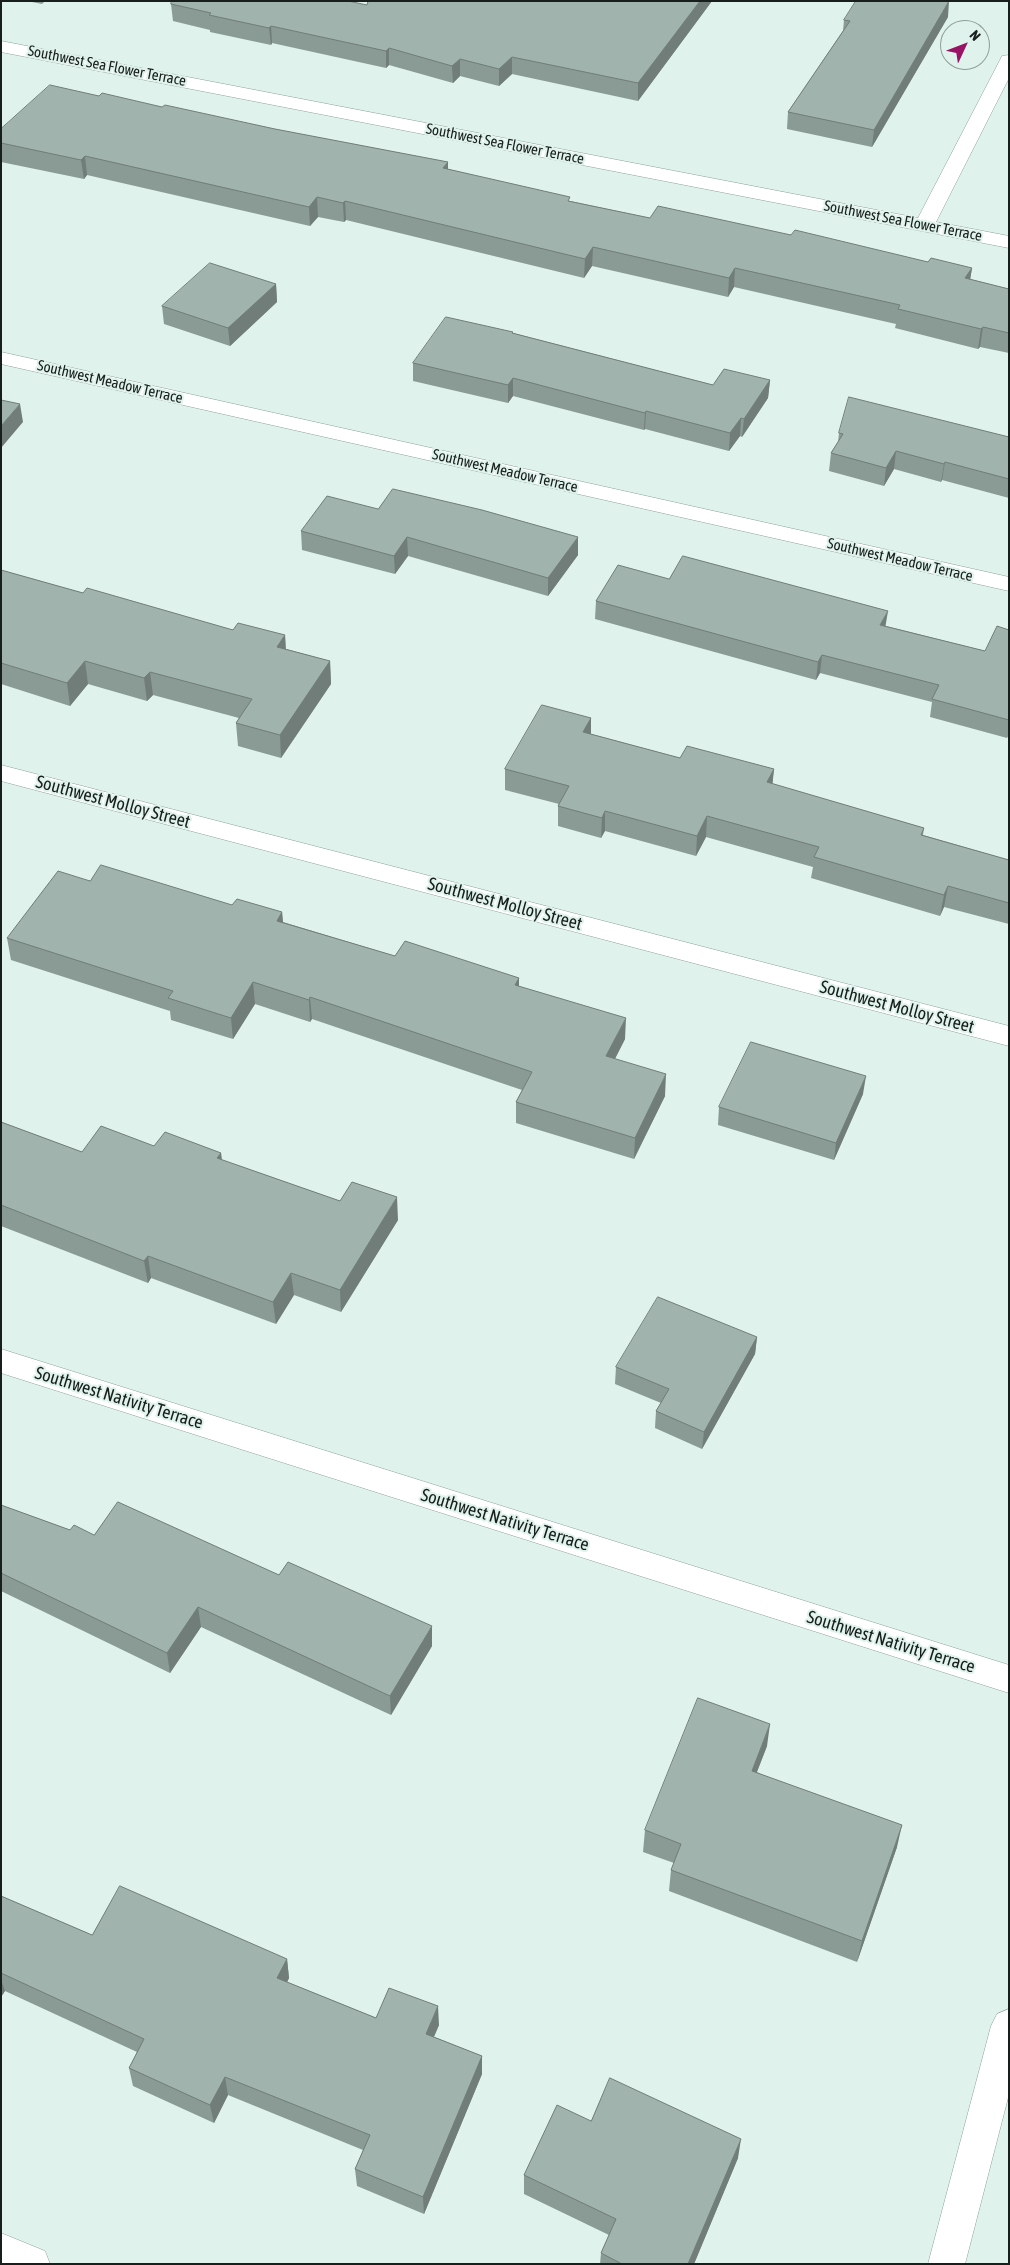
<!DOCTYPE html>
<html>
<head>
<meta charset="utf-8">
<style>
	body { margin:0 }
	#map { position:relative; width:1010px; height:2265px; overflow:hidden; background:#dff2ec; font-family:"Asap Condensed",sans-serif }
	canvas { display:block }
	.frame { position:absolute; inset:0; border:2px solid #171e1c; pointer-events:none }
	.north { position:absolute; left:940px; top:20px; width:50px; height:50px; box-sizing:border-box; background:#dff2ec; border:1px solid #8f9d99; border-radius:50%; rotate:47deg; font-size:14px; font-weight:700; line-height:20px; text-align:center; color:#171e1c }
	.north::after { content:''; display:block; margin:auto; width:18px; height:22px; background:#9a1265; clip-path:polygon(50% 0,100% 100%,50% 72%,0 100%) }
</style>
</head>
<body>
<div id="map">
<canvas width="1010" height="2265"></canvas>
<div class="frame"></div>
<div class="north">N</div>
</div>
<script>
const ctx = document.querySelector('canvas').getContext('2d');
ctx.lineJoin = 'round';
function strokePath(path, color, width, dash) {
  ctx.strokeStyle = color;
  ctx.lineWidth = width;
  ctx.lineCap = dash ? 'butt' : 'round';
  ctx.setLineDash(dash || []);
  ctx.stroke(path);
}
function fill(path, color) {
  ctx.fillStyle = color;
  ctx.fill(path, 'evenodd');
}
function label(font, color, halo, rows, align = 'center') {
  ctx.font = font + ' "Asap Condensed",sans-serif';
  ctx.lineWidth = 4;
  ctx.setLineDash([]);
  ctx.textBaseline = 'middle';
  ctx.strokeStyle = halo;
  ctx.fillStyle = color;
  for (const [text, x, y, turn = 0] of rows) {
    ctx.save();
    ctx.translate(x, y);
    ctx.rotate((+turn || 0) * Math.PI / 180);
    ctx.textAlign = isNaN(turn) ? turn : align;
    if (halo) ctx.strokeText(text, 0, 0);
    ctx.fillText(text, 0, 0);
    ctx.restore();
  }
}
const street = new Path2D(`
	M 1,41 L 918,218 L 1000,60 L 1002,56 L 1009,55 L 1009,78 L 936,222 L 1009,236 L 1009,248 L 1,52 Z
	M 1,352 L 1009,577 L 1009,591 L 1,364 Z
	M 1,765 L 1009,1026 L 1009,1046 L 1,781 Z
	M 1,1349 L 1009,1665 L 1009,1693 L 1,1373 Z
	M 1009,2009 L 1009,2094 L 965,2264 L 928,2264 L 991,2026 L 997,2014 Z
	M 1,2233 L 45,2251 L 50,2264 L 1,2264 Z`);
const wall = new Path2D(`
	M 27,1 L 45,1 L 42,4 Z
	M 712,1 L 638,101 L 512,74 L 499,86 L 460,76 L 453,83 L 389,65 L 386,68 L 272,43 L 271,45 L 210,32 L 210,30 L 173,21 L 171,4 L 367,5 Z
	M 948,17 L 872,147 L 787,129 L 788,112 L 843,31 L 844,20 Z
	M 99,96 L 448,162 L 448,169 L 570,201 L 650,218 L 791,235 L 928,262 L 972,268 L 970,279 L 1009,289 L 1009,353 L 980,347 L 978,349 L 895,328 L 896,324 L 734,287 L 728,297 L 592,266 L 584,278 L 346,220 L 344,222 L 318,217 L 310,226 L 87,175 L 84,179 L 1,162 L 1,129 Z
	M 276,284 L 277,302 L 230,346 L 164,324 L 162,306 Z
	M 513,332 L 513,333 L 713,385 L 770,380 L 768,398 L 742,437 L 740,436 L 729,451 L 645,429 L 644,430 L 513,396 L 508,403 L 413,381 L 413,363 Z
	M 839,433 L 1009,437 L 1009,498 L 942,480 L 941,482 L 894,469 L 884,486 L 829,471 L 831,453 L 838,442 Z
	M 378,509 L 578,555 L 548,596 L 408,556 L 395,574 L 302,550 L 301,531 Z
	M 1,570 L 83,593 L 233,630 L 285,635 L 286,649 L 330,661 L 331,684 L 281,758 L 238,746 L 236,723 L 239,718 L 153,695 L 147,701 L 88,684 L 70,706 L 1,684 Z
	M 669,579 L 886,626 L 985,651 L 1009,630 L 1009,735 L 1007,738 L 930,717 L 932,702 L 820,673 L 816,680 L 595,619 L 596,601 Z
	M 591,718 L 591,734 L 680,758 L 774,769 L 772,784 L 924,828 L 923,835 L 1009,860 L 1009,924 L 944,907 L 940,916 L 811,878 L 813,867 L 706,837 L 696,856 L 605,831 L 601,838 L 558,826 L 558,806 L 559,804 L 505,790 L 505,769 Z
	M 90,881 L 232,905 L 282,912 L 283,922 L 395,956 L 519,978 L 519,986 L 625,1039 L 615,1059 L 665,1096 L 634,1159 L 516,1123 L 516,1102 L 522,1090 L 312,1019 L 310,1022 L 255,1004 L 233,1039 L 171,1020 L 170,1011 L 11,960 L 7,938 Z
	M 863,1094 L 834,1160 L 718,1125 L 719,1107 Z
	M 1,1122 L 82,1152 L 154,1146 L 221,1153 L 222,1160 L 340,1201 L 398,1220 L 341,1312 L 294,1295 L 276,1324 L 151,1278 L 148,1283 L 1,1226 Z
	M 757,1337 L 755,1354 L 702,1449 L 655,1428 L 656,1411 L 661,1403 L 615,1384 L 616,1367 Z
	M 1,1505 L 70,1530 L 94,1535 L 432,1646 L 391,1715 L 201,1627 L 170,1673 L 1,1591 Z
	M 767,1746 L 757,1772 L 897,1847 L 857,1962 L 669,1891 L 671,1870 L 674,1863 L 643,1852 L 645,1830 Z
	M 1,1896 L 92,1935 L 287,1959 L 289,1978 L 287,1982 L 376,2018 L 439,2025 L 434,2037 L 482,2056 L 482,2074 L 424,2214 L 357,2186 L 355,2169 L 363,2150 L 228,2095 L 214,2123 L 133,2086 L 129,2068 L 137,2052 L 5,1991 L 1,1997 Z
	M 591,2121 L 738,2158 L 694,2264 L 600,2264 L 601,2253 L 609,2235 L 524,2194 L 524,2175 Z`);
const shadedWall = new Path2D(`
	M 700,1 L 712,1 L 638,101 L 638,83 Z
	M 949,1 L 948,17 L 872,147 L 874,130 Z
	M 271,26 L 272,43 L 271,45 L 269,28 Z
	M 389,48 L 389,65 L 386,68 L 386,51 Z
	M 512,57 L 512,74 L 499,86 L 499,69 Z
	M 460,59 L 460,76 L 453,83 L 452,66 Z
	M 85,156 L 87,175 L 84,179 L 81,160 Z
	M 448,162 L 448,181 L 443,168 Z
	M 317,197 L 318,217 L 310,226 L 309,207 Z
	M 345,201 L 346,220 L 344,222 L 343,203 Z
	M 593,247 L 592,266 L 584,278 L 585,259 Z
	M 735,268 L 734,287 L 728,297 L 729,278 Z
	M 972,268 L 969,287 L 965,278 Z
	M 276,284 L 277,302 L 230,346 L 228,328 Z
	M 983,327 L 980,347 L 978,349 L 981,329 Z
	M 513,378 L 513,396 L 508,403 L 508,385 Z
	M 770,380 L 768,398 L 742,437 L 744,419 Z
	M 20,404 L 23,422 L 1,448 L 1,426 Z
	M 646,411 L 645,429 L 644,430 L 645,413 Z
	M 741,418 L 740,436 L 729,451 L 730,433 Z
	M 896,451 L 894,469 L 884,486 L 886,468 Z
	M 945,462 L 942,480 L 941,482 L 944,464 Z
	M 407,537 L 408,556 L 395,574 L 394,556 Z
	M 578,537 L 578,555 L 548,596 L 548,578 Z
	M 888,611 L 885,629 L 880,625 Z
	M 285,635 L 286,658 L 277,647 Z
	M 822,655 L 820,673 L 816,680 L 818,662 Z
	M 85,661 L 88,684 L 70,706 L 67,683 Z
	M 330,661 L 331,684 L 281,758 L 280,735 Z
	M 150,672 L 153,695 L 147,701 L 144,678 Z
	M 591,718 L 591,738 L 583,732 Z
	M 774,769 L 772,789 L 767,782 Z
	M 605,811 L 605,831 L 601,838 L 602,818 Z
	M 707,816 L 706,837 L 696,856 L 697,836 Z
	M 948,886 L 944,907 L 940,916 L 944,895 Z
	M 282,912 L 284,934 L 277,921 Z
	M 519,978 L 519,1000 L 515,985 Z
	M 253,982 L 255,1004 L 233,1039 L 231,1018 Z
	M 310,997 L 312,1019 L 310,1022 L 309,1000 Z
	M 626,1018 L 625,1039 L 605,1078 L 606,1056 Z
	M 666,1074 L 665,1096 L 634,1159 L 635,1138 Z
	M 866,1076 L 863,1094 L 834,1160 L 836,1143 Z
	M 221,1153 L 223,1176 L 217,1158 Z
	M 397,1197 L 398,1220 L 341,1312 L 340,1290 Z
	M 148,1256 L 151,1278 L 148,1283 L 144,1261 Z
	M 291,1273 L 294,1295 L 276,1324 L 273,1302 Z
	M 757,1337 L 755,1354 L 702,1449 L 704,1432 Z
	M 198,1607 L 201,1627 L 170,1673 L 167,1653 Z
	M 432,1626 L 432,1646 L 391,1715 L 390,1696 Z
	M 770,1724 L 767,1746 L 749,1792 L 752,1771 Z
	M 902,1825 L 897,1847 L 857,1962 L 862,1941 Z
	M 287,1959 L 289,1978 L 280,1997 L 277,1978 Z
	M 1,1980 L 5,1991 L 1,1997 Z
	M 438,2006 L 439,2025 L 427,2052 L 426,2034 Z
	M 482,2056 L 482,2074 L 424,2214 L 423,2197 Z
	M 225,2077 L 228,2095 L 214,2123 L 210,2105 Z
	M 741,2139 L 738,2158 L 694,2264 L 688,2264 Z`);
const building = new Path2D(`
	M 172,1 L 348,1 L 367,5 L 368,1 L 700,1 L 638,83 L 512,57 L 499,69 L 460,59 L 452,66 L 389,48 L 386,51 L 271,26 L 269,28 L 209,15 L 211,13 L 171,4 Z
	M 856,1 L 949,1 L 874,130 L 788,112 L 850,21 L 844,20 Z
	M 50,85 L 99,96 L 102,93 L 162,107 L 165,105 L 275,129 L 448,162 L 443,168 L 570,197 L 568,201 L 650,218 L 658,206 L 791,235 L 795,230 L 928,262 L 931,258 L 972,268 L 965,278 L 1009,289 L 1009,333 L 983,327 L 981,329 L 898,309 L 900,305 L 735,268 L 729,278 L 593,247 L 585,259 L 345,201 L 343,203 L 317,197 L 309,207 L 85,156 L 81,160 L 1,143 L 1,129 Z
	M 210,263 L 276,284 L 228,328 L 162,306 Z
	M 446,317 L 513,332 L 512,333 L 713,385 L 724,369 L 770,380 L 744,419 L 741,418 L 730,433 L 646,411 L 645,413 L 513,378 L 508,385 L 413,363 Z
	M 849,397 L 1009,437 L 1009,479 L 945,462 L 944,464 L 896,451 L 886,468 L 831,453 L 843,434 L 839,433 Z
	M 1,400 L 20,404 L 1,426 Z
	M 393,489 L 482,510 L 578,537 L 548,578 L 407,537 L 394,556 L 301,531 L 327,496 L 378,509 Z
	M 683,556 L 888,611 L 880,625 L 985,651 L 997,626 L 1009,630 L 1009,720 L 932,699 L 939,685 L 822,655 L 818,662 L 596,601 L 618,565 L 669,579 Z
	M 1,570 L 83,593 L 87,588 L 233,630 L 238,623 L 285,635 L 277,647 L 330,661 L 280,735 L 236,723 L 252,699 L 150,672 L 144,678 L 85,661 L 67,683 L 1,663 Z
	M 542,705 L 591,718 L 583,732 L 680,758 L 687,746 L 774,769 L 767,782 L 924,828 L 921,835 L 1009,860 L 1009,903 L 948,886 L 944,895 L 814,857 L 819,847 L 707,816 L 697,836 L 605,811 L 602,818 L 558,806 L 569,786 L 505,769 Z
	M 101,865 L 232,905 L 237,899 L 282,912 L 277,921 L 395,956 L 405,941 L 519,978 L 515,985 L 626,1018 L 606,1056 L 666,1074 L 635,1138 L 516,1102 L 532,1072 L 310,997 L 309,1000 L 253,982 L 231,1018 L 168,998 L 173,991 L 7,938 L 58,871 L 90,881 Z
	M 751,1042 L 866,1076 L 836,1143 L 719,1107 Z
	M 1,1122 L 82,1152 L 101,1126 L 154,1146 L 165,1132 L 221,1153 L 217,1158 L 340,1201 L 352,1182 L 397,1197 L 340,1290 L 291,1273 L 273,1302 L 148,1256 L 144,1261 L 1,1205 Z
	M 658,1297 L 757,1337 L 704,1432 L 656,1411 L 669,1389 L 616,1367 Z
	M 118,1502 L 279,1575 L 288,1562 L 432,1626 L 390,1696 L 198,1607 L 167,1653 L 1,1573 L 1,1505 L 70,1530 L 74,1525 L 94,1535 Z
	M 698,1698 L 770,1724 L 752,1771 L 902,1825 L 862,1941 L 671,1870 L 681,1844 L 645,1830 Z
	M 120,1886 L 287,1959 L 277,1978 L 376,2018 L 389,1988 L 438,2006 L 426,2034 L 482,2056 L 423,2197 L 355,2169 L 370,2135 L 225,2077 L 210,2105 L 129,2068 L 144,2039 L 1,1973 L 1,1896 L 92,1935 Z
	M 610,2078 L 741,2139 L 688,2264 L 622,2264 L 601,2253 L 616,2219 L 524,2175 L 557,2105 L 591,2121 Z`);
const farStreetnames = [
	["Southwest Sea Flower Terrace",107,66,11],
	["Southwest Sea Flower Terrace",505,144,11],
	["Southwest Sea Flower Terrace",903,221,11],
	["Southwest Meadow Terrace",110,382,13],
	["Southwest Meadow Terrace",505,471,13],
	["Southwest Meadow Terrace",900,560,13]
];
const streetNames = [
	["Southwest Molloy Street",113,802,15],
	["Southwest Molloy Street",505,904,15],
	["Southwest Molloy Street",897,1007,15],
	["Southwest Nativity Terrace",119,1398,17],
	["Southwest Nativity Terrace",505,1520,17],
	["Southwest Nativity Terrace",891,1642,17]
];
strokePath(street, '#8ea19b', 1);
fill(street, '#fff');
fill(wall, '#8a9a95');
fill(shadedWall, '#707d79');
fill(building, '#a0b3ad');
strokePath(building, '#707d79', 1);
label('15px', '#171e1c', '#dff2ec', farStreetnames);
label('18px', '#171e1c', '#dff2ec', streetNames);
</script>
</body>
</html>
